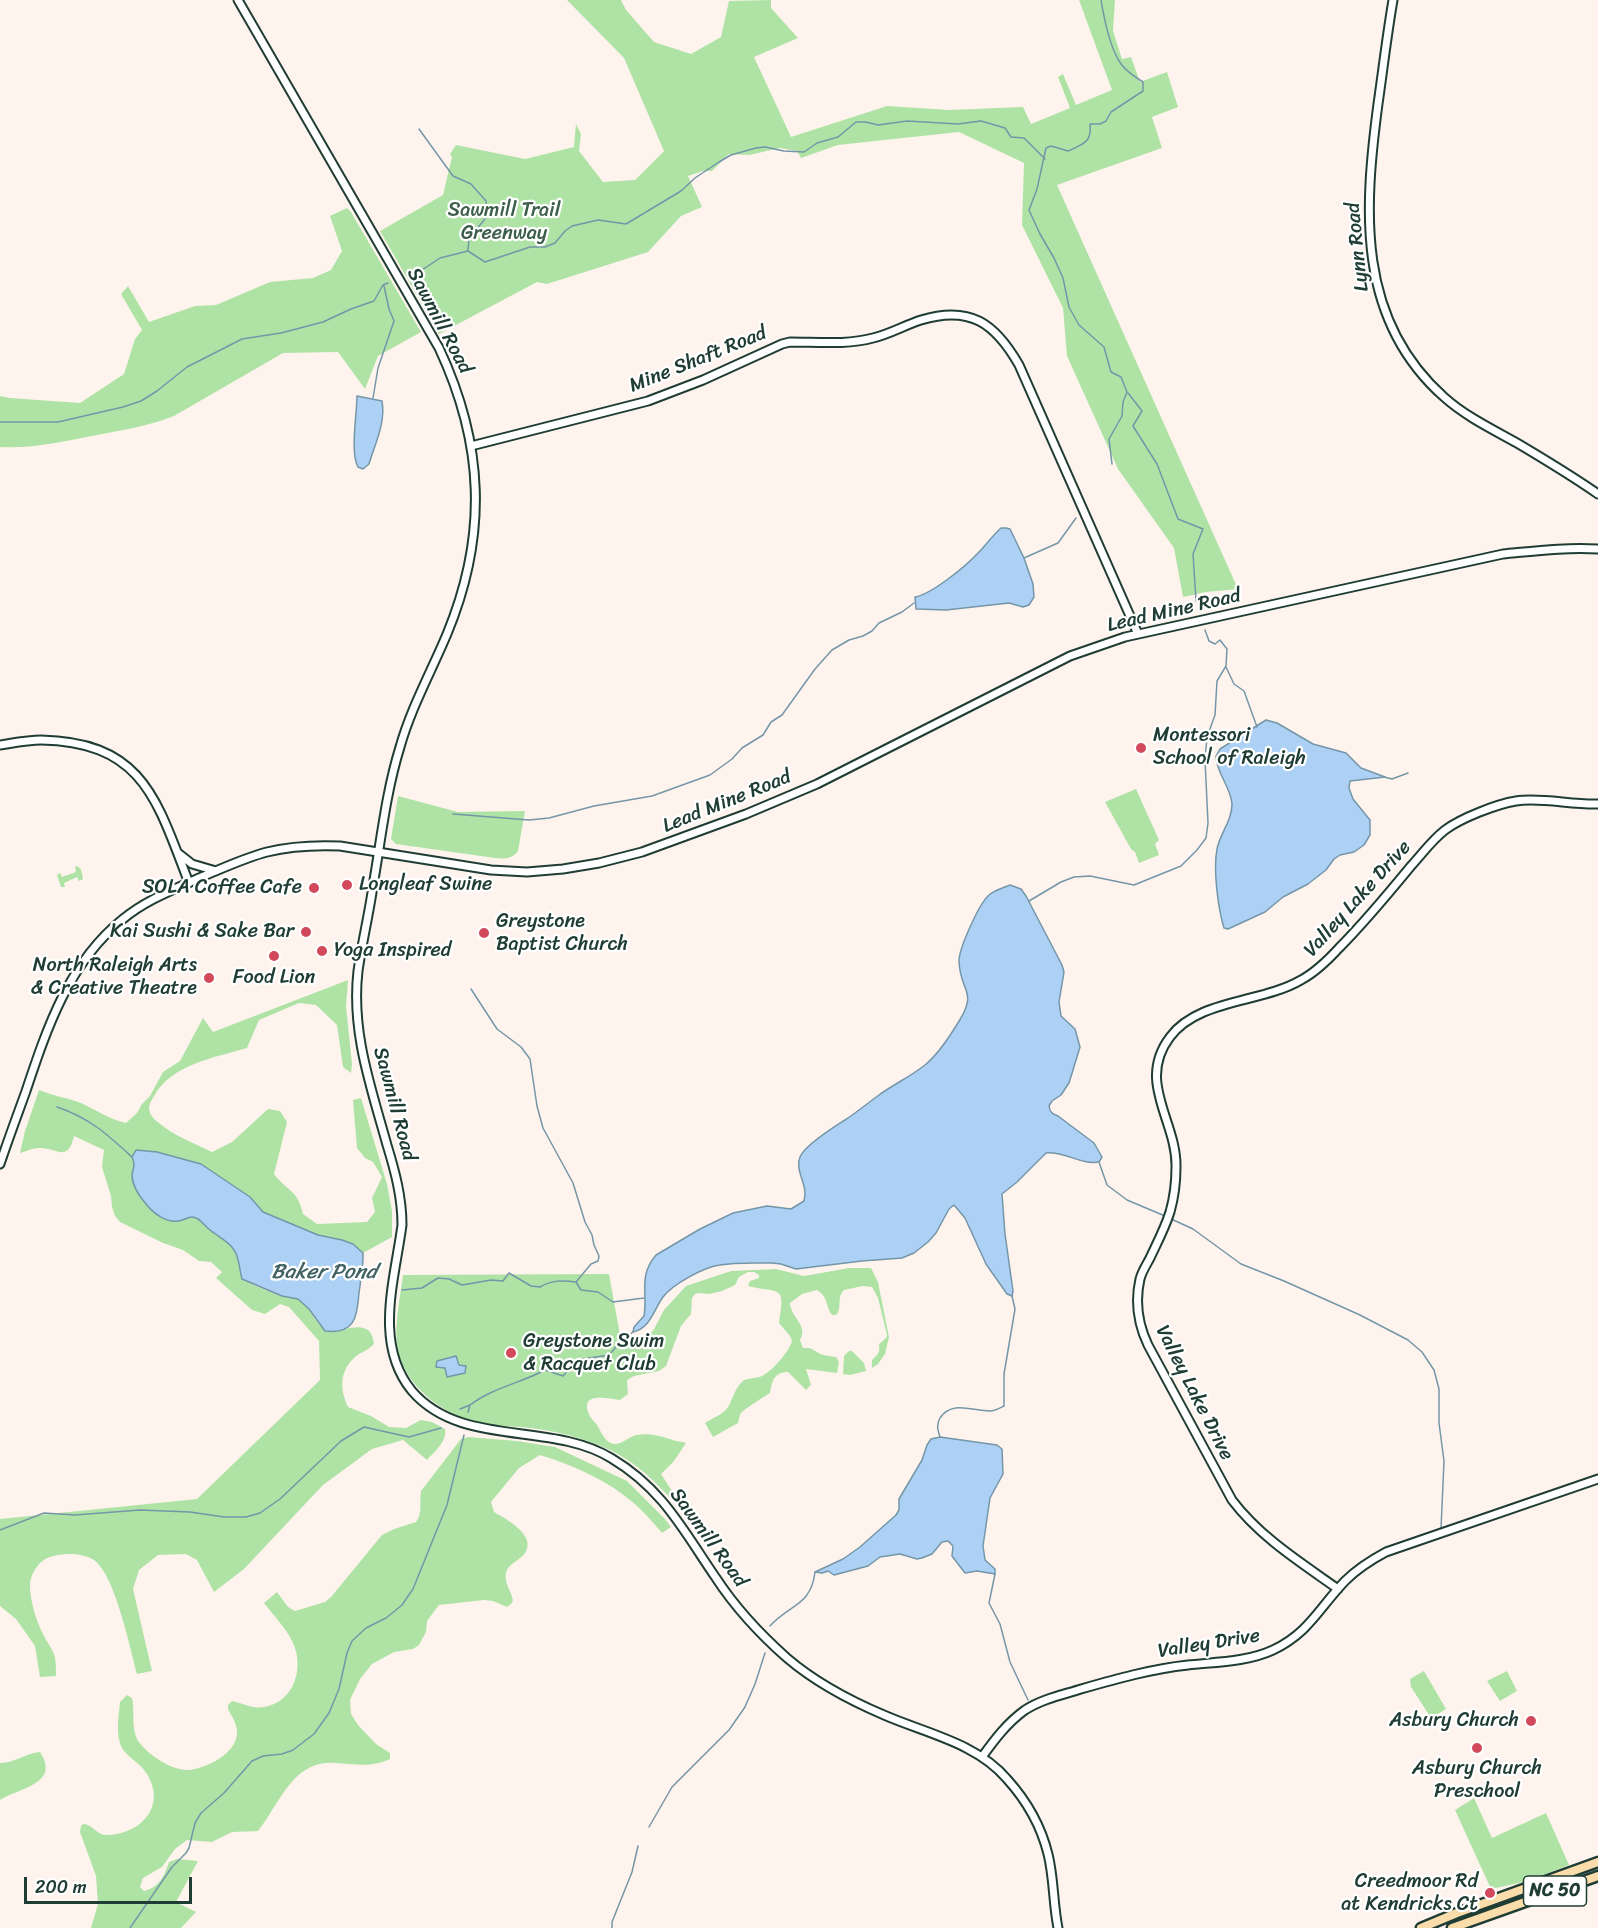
<!DOCTYPE html>
<html>
<head>
<meta charset="utf-8">
<style>
	body { margin:0 }
	#map { position:relative; width:1598px; height:1928px; overflow:hidden; background:#fef4ed; font-family:Sriracha,sans-serif }
	canvas { display:block }
	.scale { position:absolute; left:24px; top:1877px; width:168px; height:27px; box-sizing:border-box; border:3px solid #1f3d34; border-top:0; padding-left:8px; font-size:18px; line-height:21px; white-space:nowrap; color:#1f3d34; -webkit-text-stroke:4px #fff; paint-order:stroke }
</style>
</head>
<body>
<div id="map">
<canvas width="1598" height="1928"></canvas>
<div class="scale">200 m</div>
</div>
<script>
const ctx = document.querySelector('canvas').getContext('2d');
ctx.lineJoin = 'round';
function fill(path, color) {
  ctx.fillStyle = color;
  ctx.fill(path, 'evenodd');
}
function strokePath(path, color, width, dash) {
  ctx.strokeStyle = color;
  ctx.lineWidth = width;
  ctx.lineCap = dash ? 'butt' : 'round';
  ctx.setLineDash(dash || []);
  ctx.stroke(path);
}
function label(font, color, halo, rows, align = 'center') {
  ctx.font = font + ' Sriracha,sans-serif';
  ctx.lineWidth = 4.5;
  ctx.setLineDash([]);
  ctx.textBaseline = 'middle';
  ctx.strokeStyle = halo;
  ctx.fillStyle = color;
  for (const [text, x, y, turn = 0] of rows) {
    ctx.save();
    ctx.translate(x, y);
    ctx.rotate((+turn || 0) * Math.PI / 180);
    ctx.textAlign = isNaN(turn) ? turn : align;
    if (halo) ctx.strokeText(text, 0, 0);
    ctx.fillText(text, 0, 0);
    ctx.restore();
  }
}
const green = new Path2D(`
	M 567,0 L 621,0 L 626,10 L 654,42 L 691,54 L 721,37 L 729,1 L 771,0 L 771,8 L 798,38 L 754,57 L 791,137 L 887,106 L 949,110 L 1023,107 L 1031,124 L 1070,108 L 1058,77 L 1063,74 L 1076,105 L 1112,90 L 1079,0 L 1115,0 L 1113,31 L 1122,59 L 1131,57 L 1140,82 L 1167,72 L 1178,107 L 1152,117 L 1162,148 L 1057,185 L 1238,589 L 1206,592 L 1183,597 L 1174,548 L 1118,469 L 1067,356 L 1063,308 L 1022,225 L 1024,163 L 959,132 L 838,145 L 801,158 L 797,151 L 780,148 L 749,155 L 729,154 L 712,171 L 703,171 L 688,176 L 702,207 L 681,216 L 648,252 L 547,284 L 537,282 L 439,334 L 380,231 L 443,195 L 452,157 L 450,154 L 456,145 L 525,159 L 574,147 L 576,124 L 581,134 L 579,151 L 603,182 L 635,180 L 664,151 L 624,58 Z
	M 347,208 L 351,212 L 421,332 L 378,356 L 365,389 L 338,352 L 283,353 L 174,416 C 149,426 123,430 97,435 C 65,441 32,449 0,447 L 0,396 L 10,398 L 80,403 L 124,374 L 135,339 L 142,330 L 121,294 L 128,286 L 149,322 L 195,306 L 216,305 L 270,282 L 313,278 L 331,270 L 342,251 L 330,216 Z
	M 1136,789 L 1159,840 L 1155,844 L 1159,855 L 1139,863 L 1135,852 L 1131,849 L 1105,802 Z
	M 398,796 L 458,812 L 525,811 L 518,851 C 512,859 505,859 495,858 L 396,844 L 391,839 Z
	M 77,866 L 81,869 L 83,879 L 79,881 L 77,877 L 64,883 L 65,887 L 61,887 L 57,875 L 60,873 L 62,877 L 76,872 L 75,867 Z
	M 348,980 L 346,1006 L 352,1064 L 351,1073 L 343,1067 L 337,1025 L 316,1005 L 299,1003 L 259,1020 L 247,1048 C 214,1058 172,1064 154,1096 C 147,1107 147,1114 159,1123 C 174,1136 194,1143 212,1152 L 232,1142 L 268,1109 L 280,1111 L 287,1122 L 274,1174 C 288,1192 298,1190 303,1214 L 317,1224 L 367,1222 L 375,1212 L 372,1198 L 382,1177 L 373,1162 L 365,1158 L 357,1148 L 353,1100 L 361,1098 L 387,1184 L 392,1211 L 392,1237 L 363,1253 L 353,1244 L 318,1235 L 263,1212 L 250,1197 L 201,1164 L 157,1152 L 136,1150 C 135,1170 131,1184 144,1202 C 152,1212 167,1223 179,1221 C 186,1220 190,1215 197,1218 C 202,1221 206,1227 210,1230 C 219,1237 229,1241 234,1251 C 240,1262 238,1276 250,1283 C 252,1285 280,1296 284,1297 C 288,1297 293,1297 298,1299 C 310,1305 314,1323 325,1329 C 339,1336 371,1313 374,1344 C 368,1351 360,1352 354,1358 C 339,1372 340,1390 348,1407 L 371,1416 L 389,1427 L 406,1428 L 421,1420 L 432,1422 L 445,1429 C 447,1442 435,1451 427,1460 L 403,1440 L 372,1449 L 323,1485 L 244,1569 L 214,1592 L 197,1560 L 186,1554 L 158,1555 L 139,1570 L 133,1589 L 152,1671 L 137,1674 C 130,1648 115,1575 94,1560 C 81,1552 63,1553 50,1557 C 39,1560 30,1575 30,1585 C 30,1601 36,1620 43,1634 C 46,1640 51,1647 54,1654 C 56,1660 56,1669 56,1676 L 40,1677 L 35,1646 L 16,1619 L 0,1606 L 0,1519 L 197,1499 L 320,1380 L 319,1341 L 289,1307 L 280,1304 L 265,1314 L 252,1310 L 216,1278 L 222,1272 L 211,1262 L 199,1261 L 183,1250 L 163,1243 L 120,1222 L 115,1216 L 112,1207 L 111,1196 L 102,1167 L 104,1150 L 74,1136 C 68,1163 57,1148 40,1148 C 33,1148 27,1151 20,1153 L 25,1131 L 39,1090 C 53,1096 69,1098 81,1103 C 96,1110 109,1119 126,1123 L 137,1113 L 142,1104 L 150,1096 L 163,1072 L 180,1061 L 203,1018 L 213,1032 Z
	M 849,1268 L 871,1268 L 878,1282 L 889,1337 L 885,1354 L 878,1364 L 872,1368 L 872,1360 C 878,1354 880,1353 879,1344 L 886,1338 L 887,1335 L 878,1298 L 872,1287 L 863,1286 L 844,1290 C 836,1298 843,1308 836,1315 L 832,1315 C 825,1305 829,1298 817,1290 L 802,1294 L 790,1303 C 791,1318 809,1326 800,1340 L 803,1348 L 810,1348 C 822,1355 821,1355 836,1357 L 839,1362 L 837,1373 L 806,1369 L 811,1385 L 806,1390 L 788,1372 C 774,1372 772,1381 770,1393 C 765,1396 743,1410 741,1413 C 739,1416 739,1420 738,1423 L 713,1437 L 705,1423 C 712,1418 723,1415 728,1407 C 732,1400 735,1389 741,1383 C 745,1377 756,1379 762,1376 C 772,1371 789,1352 792,1341 L 790,1336 L 779,1323 C 786,1283 779,1294 748,1286 L 750,1281 L 759,1278 L 759,1275 L 754,1272 L 748,1272 L 739,1277 L 735,1285 L 722,1291 L 709,1294 L 698,1293 L 695,1294 L 692,1298 L 691,1314 L 681,1326 L 666,1366 L 659,1371 L 634,1376 L 627,1380 L 628,1394 L 620,1400 C 610,1399 579,1391 589,1414 C 591,1419 594,1421 597,1425 C 602,1433 607,1448 620,1443 C 626,1441 630,1436 637,1435 C 650,1433 660,1436 673,1440 C 677,1442 681,1441 686,1443 L 674,1461 L 661,1474 L 672,1491 L 681,1495 L 673,1501 C 651,1477 632,1459 601,1446 C 583,1439 563,1433 544,1430 C 523,1426 501,1427 481,1423 C 447,1416 414,1393 401,1361 C 391,1335 400,1301 403,1275 L 609,1274 L 620,1335 L 629,1344 L 653,1331 L 664,1310 L 686,1286 L 731,1271 L 776,1269 L 804,1276 Z
	M 849,1351 L 852,1351 L 864,1363 L 866,1371 L 850,1375 L 843,1374 L 844,1356 Z
	M 468,1437 L 517,1441 L 555,1447 L 627,1481 L 665,1519 L 671,1527 L 662,1533 C 654,1524 646,1514 636,1505 C 609,1481 575,1466 540,1455 L 519,1468 L 491,1502 L 494,1512 C 506,1519 537,1535 525,1553 C 520,1561 508,1563 506,1573 C 504,1582 511,1591 513,1600 L 512,1603 L 507,1607 L 493,1601 L 484,1600 L 439,1605 L 427,1621 L 426,1632 L 419,1645 L 413,1649 L 394,1652 L 372,1664 L 360,1679 L 350,1700 L 351,1714 L 358,1725 L 376,1744 L 390,1753 L 390,1759 C 371,1768 355,1764 335,1763 C 293,1759 279,1805 258,1831 L 232,1832 L 212,1842 L 187,1840 L 175,1849 L 162,1867 L 143,1878 L 140,1887 L 144,1891 C 160,1887 164,1876 169,1862 L 177,1859 L 198,1861 L 176,1902 L 196,1912 L 181,1928 L 91,1928 L 98,1904 L 96,1876 L 80,1832 L 81,1826 L 83,1824 C 93,1824 97,1836 107,1835 C 143,1834 169,1803 144,1770 C 138,1761 123,1755 120,1743 C 116,1731 119,1714 120,1702 L 127,1695 L 132,1698 C 135,1711 131,1726 137,1739 C 145,1753 171,1770 187,1770 C 206,1769 239,1753 237,1730 C 236,1722 231,1715 228,1709 L 228,1705 L 232,1701 C 242,1703 252,1709 264,1707 C 295,1702 305,1666 292,1641 C 285,1627 273,1615 264,1603 L 277,1592 L 288,1607 L 295,1611 L 325,1602 L 331,1597 L 382,1535 L 394,1529 L 416,1522 C 423,1513 419,1502 421,1491 L 461,1439 Z
	M 1424,1671 L 1446,1709 L 1431,1718 L 1411,1687 L 1410,1679 Z
	M 1507,1671 L 1517,1691 L 1500,1701 L 1487,1681 Z
	M 40,1752 C 61,1784 19,1788 0,1800 L 0,1763 C 15,1763 25,1753 40,1752 Z
	M 1474,1798 L 1492,1838 L 1546,1813 L 1569,1865 L 1528,1881 L 1491,1889 L 1455,1810 Z`);
const water = new Path2D(`
	M 357,396 L 382,401 C 386,422 375,444 369,464 L 363,469 L 358,467 C 350,453 357,413 357,396 Z
	M 1001,528 L 1006,528 L 1010,529 L 1024,558 L 1033,584 L 1034,597 L 1029,605 L 1023,607 L 1009,603 L 946,610 L 916,609 L 915,597 C 932,594 966,566 978,553 C 986,545 992,536 1001,528 Z
	M 1266,720 L 1277,723 L 1313,744 L 1346,753 L 1361,768 L 1385,777 L 1350,781 L 1349,788 L 1353,799 L 1370,820 L 1370,835 L 1364,845 L 1354,852 L 1340,855 L 1334,859 L 1326,870 L 1308,884 L 1283,897 L 1265,912 L 1228,929 L 1224,928 C 1218,908 1213,870 1217,849 C 1220,833 1232,821 1232,804 C 1231,787 1216,773 1216,756 L 1220,749 Z
	M 1010,885 L 1021,889 L 1026,896 L 1062,965 L 1064,972 L 1059,1002 L 1061,1016 L 1075,1029 L 1080,1047 L 1069,1083 L 1061,1095 L 1052,1101 L 1049,1106 C 1050,1112 1052,1114 1058,1116 L 1094,1143 L 1102,1157 L 1099,1162 C 1080,1165 1065,1151 1046,1153 L 1017,1182 L 1002,1194 L 1005,1234 L 1013,1291 L 1012,1296 L 1007,1294 L 986,1264 L 965,1218 L 954,1205 L 949,1209 L 936,1233 L 928,1242 L 914,1253 L 902,1258 L 862,1261 L 796,1269 L 781,1264 L 772,1263 C 755,1263 736,1262 720,1265 C 704,1267 673,1284 663,1297 C 654,1309 650,1329 633,1332 L 634,1327 L 644,1316 C 648,1292 638,1276 656,1255 L 700,1229 L 733,1213 L 767,1206 L 791,1209 L 804,1201 C 809,1185 794,1171 800,1157 C 805,1145 834,1127 845,1120 C 857,1112 868,1103 879,1095 C 894,1084 910,1077 925,1065 C 937,1055 948,1039 956,1026 C 980,990 960,994 959,961 C 959,948 979,904 989,895 C 995,890 1003,888 1010,885 Z
	M 136,1150 L 157,1152 L 201,1164 L 250,1197 L 263,1212 L 318,1235 L 342,1240 L 353,1244 L 363,1253 L 363,1257 C 363,1267 361,1276 360,1286 C 356,1311 360,1335 325,1331 L 309,1309 L 298,1299 L 282,1296 L 242,1279 C 240,1272 240,1267 238,1260 C 235,1244 221,1239 210,1230 C 204,1226 200,1217 192,1217 C 187,1217 183,1221 178,1221 C 166,1223 153,1213 146,1204 C 140,1197 132,1185 132,1175 C 133,1166 136,1167 132,1157 Z
	M 456,1356 L 459,1365 L 466,1366 L 465,1373 L 447,1377 L 445,1368 L 436,1367 L 437,1361 Z
	M 940,1437 L 997,1445 L 1002,1449 L 1003,1474 L 990,1498 L 983,1546 L 985,1560 L 995,1569 L 995,1574 L 977,1571 L 965,1573 L 952,1556 L 953,1546 L 948,1541 L 942,1542 L 932,1554 L 922,1558 L 917,1559 L 900,1554 L 880,1557 L 868,1566 L 834,1575 L 828,1571 L 822,1573 L 815,1572 L 843,1559 L 860,1547 L 896,1515 L 899,1510 L 899,1499 L 922,1460 L 927,1445 L 931,1439 Z`);
const stream = new Path2D(`
	M 1101,0 C 1104,18 1110,49 1121,64 C 1127,72 1135,77 1143,82 L 1143,91 L 1111,112 L 1106,121 L 1100,124 L 1090,124 C 1092,142 1084,144 1068,151 L 1051,146 L 1046,148 L 1037,189 L 1029,210 L 1040,234 L 1054,258 L 1063,278 L 1069,307 L 1079,325 L 1104,347 L 1111,372 L 1121,377 L 1127,392 L 1123,402 L 1122,416 L 1109,439 L 1112,464
	M 419,129 L 453,176 L 471,184 L 486,201 L 488,215 L 469,239 L 468,250
	M 409,275 L 425,268 L 440,258 L 468,251 L 485,262 L 530,247 L 545,247 L 555,243 L 565,231 L 572,226 L 598,220 L 626,224 L 681,191 L 695,178 L 719,162 L 731,155 L 756,148 L 765,147 L 784,151 L 804,152 L 817,143 L 838,137 L 856,122 L 866,122 L 878,125 L 907,121 L 958,124 L 981,121 L 1005,128 L 1011,137 L 1024,138 L 1045,159
	M 1128,393 L 1142,411 L 1133,426 L 1157,464 L 1178,519 L 1203,529 L 1193,554 L 1196,601
	M 373,398 L 378,368 L 394,321 L 389,309 L 384,286
	M 0,422 L 58,422 L 123,407 L 141,401 L 157,391 L 187,367 L 242,339 L 281,333 L 323,322 L 351,309 L 374,301 L 383,285 L 388,283
	M 1024,558 L 1058,543 L 1076,518
	M 1226,667 L 1234,684 L 1244,691 L 1257,727
	M 1384,777 L 1392,779 L 1408,773
	M 453,814 L 529,820 L 549,818 L 594,806 L 652,796 L 710,775 L 732,759 L 742,748 L 763,735 L 771,722 L 782,715 L 815,669 L 832,650 L 849,640 L 863,636 L 872,631 L 879,623 L 902,612 L 914,603
	M 1029,901 L 1061,882 L 1074,877 L 1090,876 L 1134,885 L 1181,866 L 1197,850 L 1206,838 L 1208,823 L 1205,760 L 1207,737 L 1215,715 L 1217,681 L 1226,666 L 1227,649 L 1220,640 L 1215,644 L 1209,641 L 1205,630
	M 471,989 L 497,1029 L 521,1047 L 530,1059 L 537,1106 L 543,1128 L 573,1183 L 585,1222 L 592,1235 L 594,1245 L 599,1256 L 598,1261 L 591,1264 L 576,1282
	M 57,1107 C 90,1118 108,1135 132,1157
	M 1099,1162 L 1107,1185 L 1127,1200 L 1165,1216
	M 1169,1218 L 1193,1229 L 1241,1264 L 1284,1281 L 1360,1315 L 1408,1340 L 1422,1352 L 1434,1370 L 1439,1389 L 1439,1423 L 1444,1461 L 1441,1529
	M 402,1290 L 422,1288 L 438,1278 L 449,1279 L 462,1285 L 491,1280 L 503,1281 L 509,1273 L 531,1286 L 540,1287 C 552,1280 562,1280 576,1282 L 581,1290 L 598,1292 L 613,1302 L 644,1298
	M 460,1409 L 470,1405
	M 468,1412 L 470,1405 C 492,1388 521,1383 545,1370 L 563,1376 L 577,1360 L 609,1355 L 621,1341 L 633,1332
	M 940,1437 C 938,1431 936,1425 940,1418 C 952,1400 972,1411 990,1411 C 995,1411 1000,1408 1004,1406 L 1004,1374 L 1015,1309 L 1012,1296
	M 0,1530 L 44,1513 L 75,1515 L 140,1510 L 190,1512 L 224,1517 L 246,1517 L 260,1513 L 280,1499 L 341,1441 L 364,1427 L 409,1437 L 441,1428
	M 995,1574 L 989,1603 L 1000,1624 L 1010,1662 L 1028,1700
	M 770,1626 C 790,1604 811,1606 815,1572
	M 649,1827 L 672,1787 L 729,1730 L 745,1707 L 755,1684 L 765,1653
	M 130,1928 L 172,1867 L 186,1853 L 189,1848 L 195,1823 L 201,1813 L 224,1793 L 252,1761 L 263,1756 L 282,1754 L 293,1750 L 314,1734 L 329,1713 L 339,1689 L 347,1653 L 352,1641 L 366,1628 L 386,1618 L 402,1605 L 413,1589 L 447,1505 L 464,1435
	M 612,1928 L 612,1922 L 632,1872 L 638,1846`);
const secondary = new Path2D(`
	M 238,0 L 439,348 C 484,444 488,535 447,634 C 431,672 411,708 400,747 C 386,792 381,840 373,886 C 369,914 362,943 358,971 C 351,1032 371,1087 387,1145 C 395,1171 402,1197 402,1225 C 395,1279 373,1344 412,1391 C 461,1448 550,1421 611,1458 C 663,1489 683,1530 716,1578 C 735,1607 761,1635 787,1658 C 815,1682 851,1701 884,1715 C 925,1733 977,1743 1007,1779 C 1026,1800 1041,1826 1048,1854 C 1054,1878 1053,1903 1058,1928
	M 1393,0 C 1387,35 1383,69 1378,104 C 1364,209 1356,319 1444,397 C 1465,416 1492,429 1517,443 C 1544,459 1572,476 1598,494
	M 471,446 L 648,401 L 703,380 L 782,344 L 790,342 C 817,342 847,345 873,338 C 890,334 905,325 921,320 C 970,305 995,323 1019,365 L 1138,634
	M 0,745 C 13,743 28,740 41,740 C 144,742 157,801 189,883
	M 178,853 L 192,864 L 216,871
	M 0,1164 C 8,1140 17,1116 26,1091 C 47,1028 69,962 123,919 C 146,900 173,890 199,878 C 221,869 244,858 267,852 C 291,846 316,845 340,846 L 491,870 L 527,872 L 563,869 L 599,863 L 642,852 L 746,814 L 817,784 L 1070,656 L 1125,637 L 1503,554 C 1535,551 1566,547 1598,549
	M 1338,1589 C 1300,1562 1260,1537 1232,1500 L 1148,1345 C 1138,1324 1135,1301 1140,1279 C 1142,1271 1147,1264 1150,1258 C 1157,1243 1165,1228 1170,1212 C 1174,1198 1176,1182 1176,1167 C 1177,1121 1136,1082 1170,1037 C 1198,999 1262,1003 1301,980 C 1316,972 1328,960 1339,948 C 1365,922 1388,894 1411,866 C 1422,854 1432,840 1445,830 C 1461,818 1497,804 1516,801 C 1540,797 1572,805 1598,804
	M 982,1757 C 995,1739 1007,1723 1025,1710 C 1042,1699 1062,1695 1081,1689 C 1116,1679 1151,1669 1188,1665 C 1216,1662 1247,1662 1273,1650 C 1309,1633 1319,1608 1345,1581 C 1357,1569 1371,1560 1386,1552 L 1598,1479`);
const primary = new Path2D(`
	M 1421,1928 L 1457,1913 L 1598,1862
	M 1452,1928 L 1598,1876`);
const markers = [
	[1141,748,6,"#d1495b"],
	[347,885,6,"#d1495b"],
	[314,888,6,"#d1495b"],
	[306,932,6,"#d1495b"],
	[484,933,6,"#d1495b"],
	[322,951,6,"#d1495b"],
	[274,956,6,"#d1495b"],
	[209,978,6,"#d1495b"],
	[511,1353,6,"#d1495b"],
	[1531,1721,6,"#d1495b"],
	[1477,1748,6,"#d1495b"],
	[1490,1893,6,"#d1495b"]
];
const shields = [
	[1555,1891,63]
];
const shieldNames = [
	["NC 50",1555,1891]
];
const parkNames = [
	["Sawmill Trail",504,211],
	["Greenway",504,234]
];
const streetNames = [
	["Lynn Road",1358,247,-96],
	["Sawmill Road",439,321,62],
	["Mine Shaft Road",698,360,-22],
	["Lead Mine Road",1174,611,-13],
	["Lead Mine Road",727,802,-22],
	["Valley Lake Drive",1358,899,-48],
	["Sawmill Road",394,1104,75],
	["Valley Lake Drive",1194,1393,63],
	["Sawmill Road",708,1538,54],
	["Valley Drive",1209,1644,-9]
];
const poiNames = [
	["Montessori",1153,736],
	["School of Raleigh",1153,759],
	["Longleaf Swine",359,885],
	["SOLA Coffee Cafe",302,888,"right"],
	["Greystone",496,922],
	["Baptist Church",496,945],
	["Kai Sushi & Sake Bar",294,932,"right"],
	["Yoga Inspired",334,951],
	["North Raleigh Arts",197,966,"right"],
	["& Creative Theatre",197,989,"right"],
	["Food Lion",274,978,"center"],
	["Greystone Swim",523,1342],
	["& Racquet Club",523,1365],
	["Asbury Church",1519,1721,"right"],
	["Asbury Church",1477,1769,"center"],
	["Preschool",1477,1792,"center"],
	["Creedmoor Rd",1478,1882,"right"],
	["at Kendricks Ct",1478,1905,"right"]
];
const waterNames = [
	["Baker Pond",324,1273]
];
fill(green, '#afe3a5');
fill(water, '#add1f5');
strokePath(water, '#7496a8', 1.5);
strokePath(stream, '#7496a8', 1.5);
strokePath(secondary, '#1f3d34', 11);
strokePath(primary, '#1f3d34', 13);
strokePath(secondary, '#fff', 7);
strokePath(primary, '#fbddab', 8);
for (const [x, y, r, color] of markers) {
  const dot = new Path2D();
  dot.arc(x, y, r, 0, 2 * Math.PI);
  ctx.fillStyle = color;
  ctx.fill(dot);
  strokePath(dot, '#fff', 2);
}
for (const [x, y, w] of shields) {
  const box = new Path2D();
  box.roundRect(x - w / 2, y - 15, w, 30, 4.5);
  ctx.fillStyle = '#fff';
  ctx.fill(box);
  strokePath(box, '#1f3d34', 1.5);
}
label('bold 18px', '#1f3d34', null, shieldNames);
label('20px', '#3c5e4b', '#fff', parkNames);
label('20px', '#1f3d34', '#fff', streetNames);
label('20px', '#1f3d34', '#fff', poiNames, 'left');
label('italic 21px', '#426264', '#fff', waterNames);
</script>
</body>
</html>
